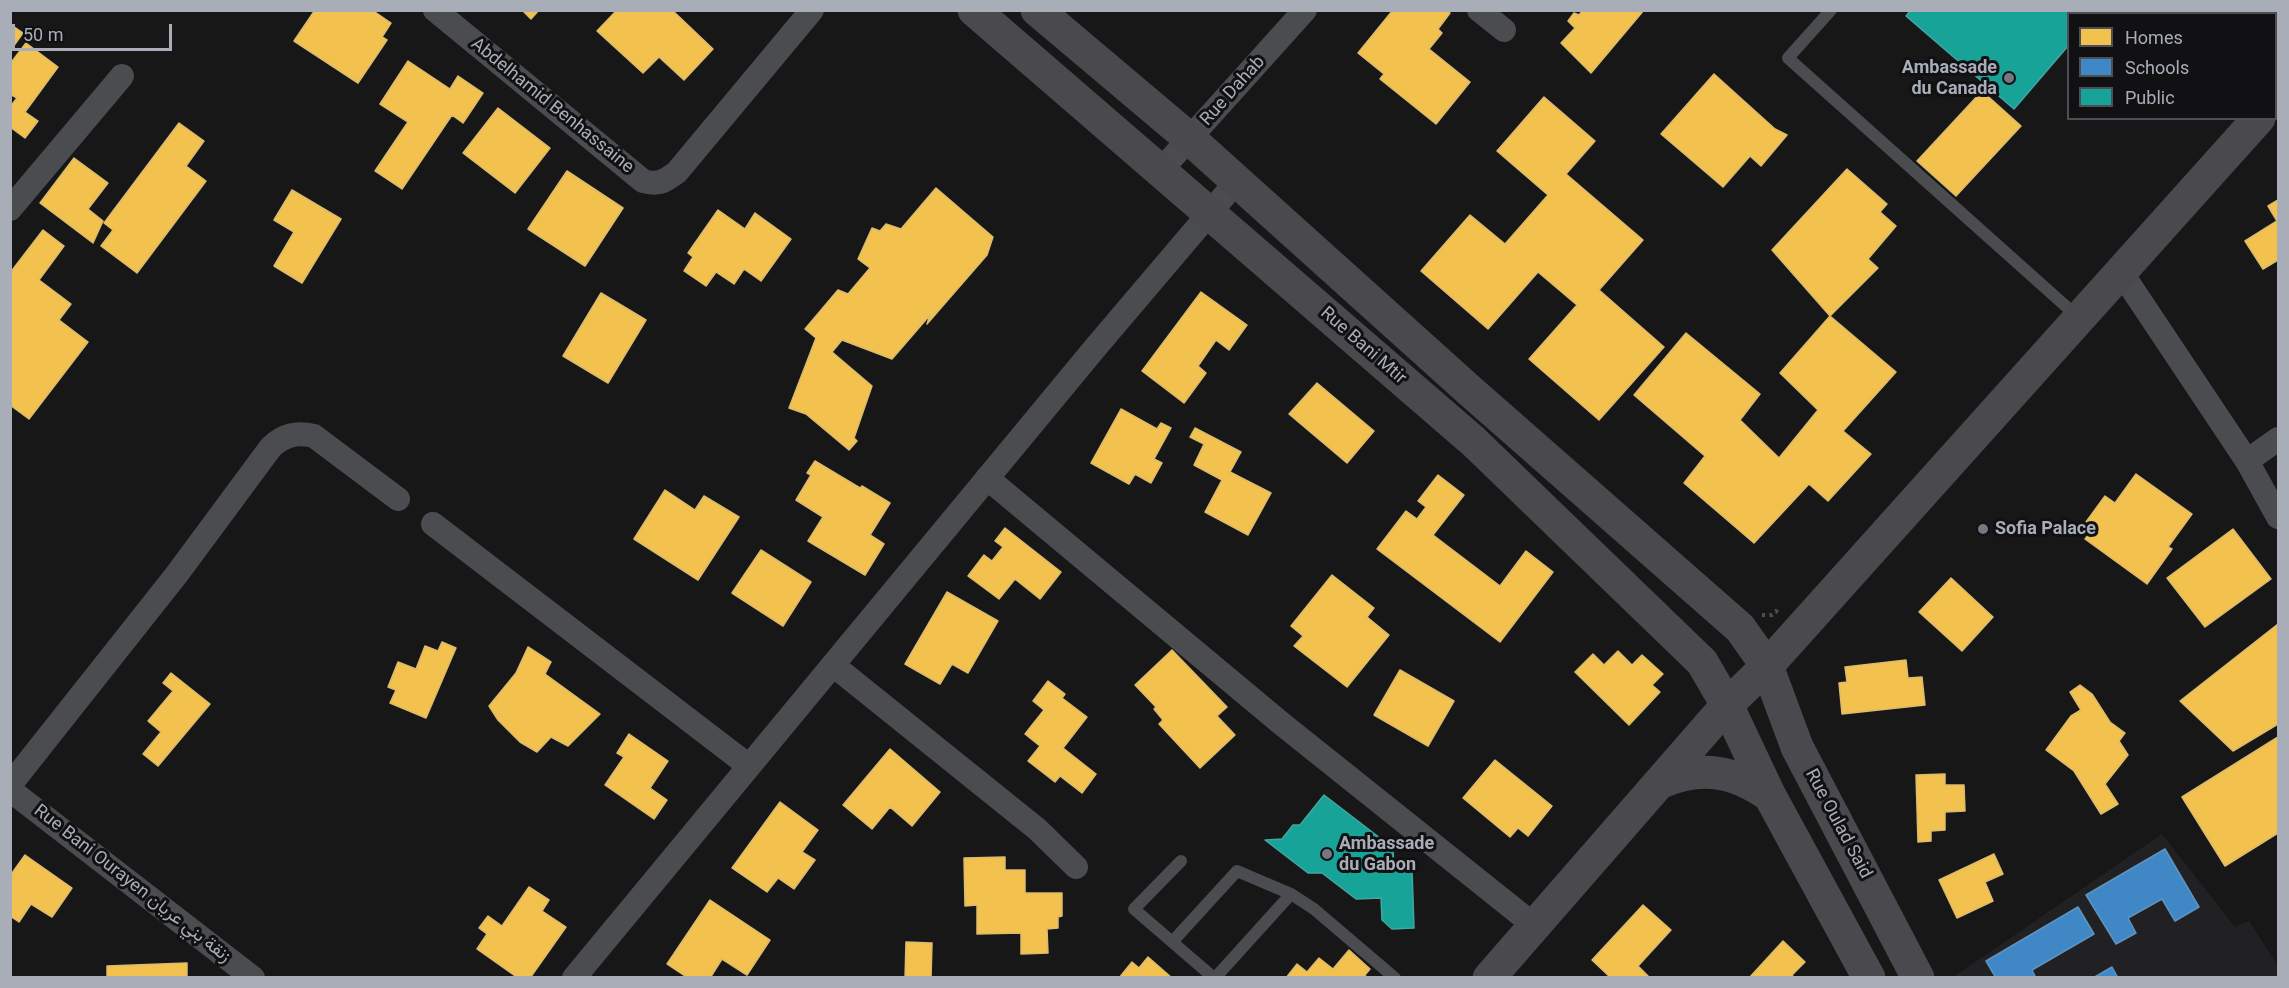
<!DOCTYPE html>
<html>
<head>
<meta charset="utf-8">
<style>
	body { margin:0 }
	#map { position:relative; width:2289px; height:988px; overflow:hidden; background:#171717; font-family:Roboto,sans-serif }
	canvas { display:block }
	.frame { position:absolute; inset:0; border:12px solid #a8adb8; pointer-events:none }
	.legend { position:absolute; left:2067px; top:12px; width:210px; height:108px; box-sizing:border-box; background:#111113; border:2px solid #4d4f55; margin:0; padding:8px 10px; list-style:none; font-size:18px; color:#a8adb8 }
	.legend li { display:flex; align-items:center; gap:12px; height:30px }
	.legend b { width:30px; border:2px solid #4d4f55 }
	.scale { position:absolute; left:12px; top:24px; width:160px; height:27px; box-sizing:border-box; border:3px solid #a8adb8; border-top:0; padding-left:8px; font-size:18px; line-height:21px; white-space:nowrap; color:#a8adb8; -webkit-text-stroke:4px #111113; paint-order:stroke }
</style>
</head>
<body>
<div id="map">
<canvas width="2289" height="988"></canvas>
<div class="frame"></div>
<ul class="legend">
<li><b style="height:16px;background:#f2c14e"></b>Homes</li>
<li><b style="height:16px;background:#3f88c5"></b>Schools</li>
<li><b style="height:16px;background:#17a398"></b>Public</li>
</ul>
<div class="scale">50 m</div>
</div>
<script>
const ctx = document.querySelector('canvas').getContext('2d');
ctx.lineJoin = 'round';
function fill(path, color) {
  ctx.fillStyle = color;
  ctx.fill(path, 'evenodd');
}
function strokePath(path, color, width, dash) {
  ctx.strokeStyle = color;
  ctx.lineWidth = width;
  ctx.lineCap = dash ? 'butt' : 'round';
  ctx.setLineDash(dash || []);
  ctx.stroke(path);
}
function label(font, color, halo, rows, align = 'center') {
  ctx.font = font + ' Roboto,Vazirmatn,sans-serif';
  ctx.lineWidth = 6;
  ctx.setLineDash([]);
  ctx.textBaseline = 'middle';
  ctx.strokeStyle = halo;
  ctx.fillStyle = color;
  for (const [text, x, y, turn = 0] of rows) {
    ctx.save();
    ctx.translate(x, y);
    ctx.rotate((+turn || 0) * Math.PI / 180);
    ctx.textAlign = isNaN(turn) ? turn : align;
    if (halo) ctx.strokeText(text, 0, 0);
    ctx.fillText(text, 0, 0);
    ctx.restore();
  }
}
const built = new Path2D(`
	M 2162,834 L 2235,927 L 2249,921 L 2278,966 L 2278,978 L 1952,978 Z`);
const homes = new Path2D(`
	M 315,10 L 372,10 L 391,23 L 382,37 L 387,40 L 358,83 L 294,41 Z
	M 522,10 L 539,10 L 531,19 Z
	M 617,10 L 672,10 L 713,49 L 684,80 L 659,57 L 643,73 L 597,31 Z
	M 1393,10 L 1446,10 L 1450,13 L 1438,29 L 1442,33 L 1429,49 L 1470,82 L 1436,124 L 1380,79 L 1384,74 L 1358,53 Z
	M 1583,10 L 1644,10 L 1591,73 L 1561,43 L 1575,28 L 1568,21 L 1574,13 L 1579,15 Z
	M 10,24 L 23,33 L 10,51 Z
	M 26,43 L 58,67 L 25,112 L 38,121 L 25,138 L 10,127 L 10,107 L 17,98 L 10,94 L 10,64 Z
	M 408,61 L 450,89 L 458,76 L 483,93 L 463,123 L 452,115 L 402,189 L 375,171 L 408,122 L 380,104 Z
	M 1714,74 L 1775,129 L 1787,135 L 1761,166 L 1750,156 L 1723,187 L 1661,134 Z
	M 1982,91 L 2021,126 L 1956,196 L 1917,161 Z
	M 1544,97 L 1595,141 L 1566,174 L 1643,240 L 1599,290 L 1664,347 L 1599,420 L 1529,359 L 1577,305 L 1538,272 L 1488,329 L 1421,271 L 1470,215 L 1505,244 L 1548,195 L 1497,151 Z
	M 498,108 L 550,148 L 515,193 L 463,153 Z
	M 179,123 L 204,141 L 186,166 L 206,181 L 137,273 L 101,246 L 113,230 L 104,223 Z
	M 74,158 L 108,183 L 88,209 L 103,221 L 93,243 L 40,203 Z
	M 1847,169 L 1887,204 L 1880,212 L 1896,226 L 1868,259 L 1878,268 L 1830,316 L 1772,250 Z
	M 567,171 L 623,208 L 585,266 L 528,229 Z
	M 936,188 L 993,237 L 987,255 L 927,324 L 930,315 L 892,359 L 842,340 L 832,352 L 872,386 L 854,438 L 857,441 L 849,450 L 806,414 L 789,408 L 816,338 L 805,329 L 838,290 L 848,294 L 870,268 L 858,259 L 872,228 L 880,231 L 886,224 L 901,229 Z
	M 292,190 L 341,219 L 302,283 L 274,266 L 294,232 L 274,220 Z
	M 2278,200 L 2278,260 L 2263,269 L 2245,241 L 2277,221 L 2268,206 Z
	M 718,210 L 745,229 L 755,213 L 791,239 L 761,281 L 744,269 L 734,284 L 716,272 L 706,286 L 684,271 L 693,257 L 688,253 Z
	M 43,230 L 64,246 L 39,280 L 71,304 L 59,320 L 88,342 L 29,419 L 10,405 L 10,273 Z
	M 1201,292 L 1247,325 L 1229,350 L 1216,340 L 1198,366 L 1206,373 L 1184,403 L 1142,371 Z
	M 601,293 L 646,320 L 608,383 L 563,356 Z
	M 1830,316 L 1896,372 L 1843,431 L 1871,454 L 1828,501 L 1809,484 L 1754,543 L 1684,483 L 1705,456 L 1634,395 L 1686,333 L 1760,394 L 1740,420 L 1779,458 L 1818,410 L 1780,373 Z
	M 1317,383 L 1374,431 L 1347,463 L 1289,414 Z
	M 1121,409 L 1157,429 L 1161,423 L 1171,428 L 1154,459 L 1162,463 L 1151,483 L 1135,474 L 1129,484 L 1091,463 Z
	M 1195,428 L 1241,452 L 1230,472 L 1271,493 L 1248,535 L 1205,512 L 1222,480 L 1194,465 L 1204,444 L 1190,437 Z
	M 815,461 L 860,488 L 862,486 L 890,503 L 870,535 L 884,544 L 865,575 L 808,541 L 823,517 L 796,500 L 811,475 L 807,473 Z
	M 2136,474 L 2192,514 L 2168,547 L 2172,549 L 2147,584 L 2085,539 L 2094,528 L 2086,522 L 2105,496 L 2115,503 Z
	M 1438,475 L 1464,495 L 1433,535 L 1500,586 L 1526,551 L 1553,572 L 1500,642 L 1377,549 L 1406,511 L 1417,519 L 1426,507 L 1418,501 Z
	M 665,490 L 695,510 L 704,496 L 739,517 L 698,580 L 634,539 Z
	M 1005,528 L 1061,572 L 1040,599 L 1015,579 L 999,599 L 968,576 L 984,555 L 992,561 L 1003,547 L 995,541 Z
	M 2233,529 L 2271,579 L 2205,627 L 2167,578 Z
	M 761,550 L 811,582 L 783,626 L 732,593 Z
	M 1332,575 L 1374,608 L 1367,617 L 1389,635 L 1347,687 L 1294,646 L 1303,636 L 1291,626 Z
	M 1951,578 L 1993,617 L 1962,651 L 1919,612 Z
	M 947,592 L 998,621 L 968,673 L 952,664 L 940,684 L 905,664 Z
	M 2278,624 L 2278,724 L 2233,751 L 2180,701 Z
	M 442,642 L 456,648 L 426,718 L 390,703 L 396,690 L 388,687 L 398,662 L 416,669 L 425,646 L 438,651 Z
	M 528,647 L 551,662 L 545,674 L 600,714 L 568,746 L 551,737 L 537,752 L 520,742 L 498,720 L 489,706 L 516,673 Z
	M 1172,650 L 1227,707 L 1217,716 L 1235,735 L 1200,768 L 1159,724 L 1163,720 L 1154,709 L 1156,707 L 1135,685 Z
	M 1618,651 L 1632,665 L 1642,655 L 1663,674 L 1652,685 L 1660,692 L 1629,725 L 1575,672 L 1593,654 L 1604,665 Z
	M 1906,660 L 1908,678 L 1922,677 L 1925,705 L 1842,714 L 1839,683 L 1847,682 L 1845,667 Z
	M 1400,670 L 1454,701 L 1428,746 L 1374,715 Z
	M 171,673 L 210,704 L 158,766 L 143,754 L 161,732 L 148,721 L 173,691 L 163,683 Z
	M 1048,681 L 1065,694 L 1062,698 L 1087,717 L 1063,748 L 1096,774 L 1082,793 L 1060,776 L 1055,782 L 1028,761 L 1040,746 L 1025,734 L 1044,710 L 1033,701 Z
	M 2080,685 L 2092,694 L 2110,722 L 2125,733 L 2119,741 L 2128,755 L 2105,784 L 2118,804 L 2101,814 L 2074,771 L 2046,750 L 2071,716 L 2081,710 L 2070,692 Z
	M 629,734 L 668,761 L 650,788 L 667,800 L 654,819 L 605,785 L 624,757 L 617,753 Z
	M 2278,737 L 2278,833 L 2225,866 L 2182,797 Z
	M 890,749 L 940,792 L 912,826 L 890,807 L 872,829 L 843,805 Z
	M 1495,760 L 1552,806 L 1528,836 L 1518,828 L 1510,837 L 1463,798 Z
	M 1945,774 L 1945,785 L 1964,785 L 1965,811 L 1945,812 L 1945,830 L 1931,831 L 1931,841 L 1918,842 L 1916,775 Z
	M 780,802 L 818,830 L 802,852 L 815,860 L 794,889 L 778,878 L 767,892 L 732,868 Z
	M 1994,854 L 2003,874 L 1985,882 L 1993,901 L 1957,918 L 1939,880 Z
	M 25,855 L 72,888 L 52,917 L 31,904 L 19,922 L 10,916 L 10,876 Z
	M 1005,857 L 1005,870 L 1025,870 L 1025,893 L 1062,893 L 1062,916 L 1058,917 L 1058,928 L 1047,929 L 1048,953 L 1021,954 L 1021,933 L 977,934 L 977,905 L 965,906 L 964,858 Z
	M 529,887 L 549,900 L 542,911 L 566,927 L 530,978 L 518,978 L 477,949 L 487,934 L 479,928 L 488,916 L 502,926 Z
	M 710,900 L 770,940 L 747,975 L 722,959 L 710,978 L 688,978 L 667,964 Z
	M 1643,905 L 1671,930 L 1638,966 L 1650,978 L 1611,978 L 1592,960 Z
	M 1783,941 L 1805,962 L 1792,975 L 1795,978 L 1749,978 Z
	M 906,942 L 932,943 L 931,978 L 905,978 Z
	M 1349,950 L 1370,969 L 1365,975 L 1367,978 L 1286,978 L 1297,964 L 1307,972 L 1319,958 L 1333,969 Z
	M 1148,957 L 1172,978 L 1119,978 L 1132,962 L 1139,968 Z
	M 187,963 L 187,978 L 107,978 L 107,966 Z`);
const schools = new Path2D(`
	M 2165,849 L 2199,907 L 2175,921 L 2162,899 L 2128,918 L 2136,933 L 2116,944 L 2086,895 Z
	M 2078,907 L 2094,934 L 2032,970 L 2036,978 L 1996,978 L 1986,961 Z
	M 2112,967 L 2118,978 L 2093,978 Z`);
const public = new Path2D(`
	M 1911,10 L 2099,10 L 2097,14 L 2068,14 L 2068,46 L 2014,109 L 1906,16 Z
	M 1324,795 L 1393,848 L 1394,869 L 1412,869 L 1414,928 L 1392,929 L 1382,920 L 1381,898 L 1356,899 L 1322,873 L 1308,873 L 1265,840 L 1282,839 L 1293,825 L 1300,825 Z`);
const path = new Path2D(`
	M 1762,615 L 1772,615 L 1776,611 L 1780,614`);
const lane = new Path2D(`
	M 1831,10 L 1788,58 L 2079,318
	M 2225,10 L 2228,14
	M 2276,16 L 2278,12
	M 2276,56 L 2278,59
	M 1181,861 L 1134,909 L 1214,978
	M 1173,941 L 1237,871 L 1291,894
	M 1215,978 L 1291,894 L 1314,909 L 1395,978`);
const street = new Path2D(`
	M 435,10 L 643,181 C 658,185 664,182 677,172 L 812,10
	M 1479,10 L 1504,30
	M 1161,170 L 1305,10
	M 10,209 L 122,76
	M 2121,272 L 2247,461 L 2278,517
	M 2247,461 L 2278,439
	M 987,478 L 1282,724 L 1535,926
	M 433,524 L 749,766
	M 833,665 L 1037,829 L 1076,867
	M 10,785 L 177,574 L 271,447 C 284,435 296,432 314,436 L 398,499
	M 10,790 L 253,978
	M 574,978 L 1095,348 L 1236,182`);
const secondary = new Path2D(`
	M 974,10 L 1473,441 L 1702,662 L 1727,705 L 1770,796 L 1869,978
	M 1037,10 L 1190,139 L 1469,390 L 1740,628 L 1767,666 L 1797,747 L 1918,978
	M 2276,100 L 2278,97
	M 1659,783 C 1701,765 1733,770 1770,796
	M 1489,978 L 1727,705 L 1767,666 L 2259,118`);
const markers = [
	[2009,78,6,"#757880"],
	[1983,529,6,"#757880"],
	[1327,854,6,"#757880"]
];
const poiNames = [
	["Ambassade",1997,68,"right"],
	["du Canada",1997,89,"right"],
	["Sofia Palace",1995,529],
	["Ambassade",1339,844],
	["du Gabon",1339,865]
];
const streetNames = [
	["Rue Dahab",1233,91,-48],
	["Abdelhamid Benhassaine",552,106,39],
	["Rue Bani Mtir",1363,346,41],
	["Rue Oulad Said",1838,824,62],
	["Rue Bani Ourayen زنقة بني عريان",132,884,38]
];
fill(built, '#212123');
fill(homes, '#f2c14e');
strokePath(homes, '#dcbb6e', 1.5);
fill(schools, '#3f88c5');
strokePath(schools, '#5e93c1', 1.5);
fill(public, '#17a398');
strokePath(public, '#42a6a2', 1.5);
strokePath(path, '#4d4e52', 4, [3, 4.5]);
strokePath(lane, '#4b4c50', 12);
strokePath(street, '#4b4c50', 24);
strokePath(secondary, '#4a4a4e', 33);
for (const [x, y, r, color] of markers) {
  const dot = new Path2D();
  dot.arc(x, y, r, 0, 2 * Math.PI);
  ctx.fillStyle = color;
  ctx.fill(dot);
  strokePath(dot, '#111113', 2);
}
label('bold 18px', '#a8adb8', '#111113', poiNames, 'left');
label('18px', '#a8adb8', '#111113', streetNames);
</script>
</body>
</html>
